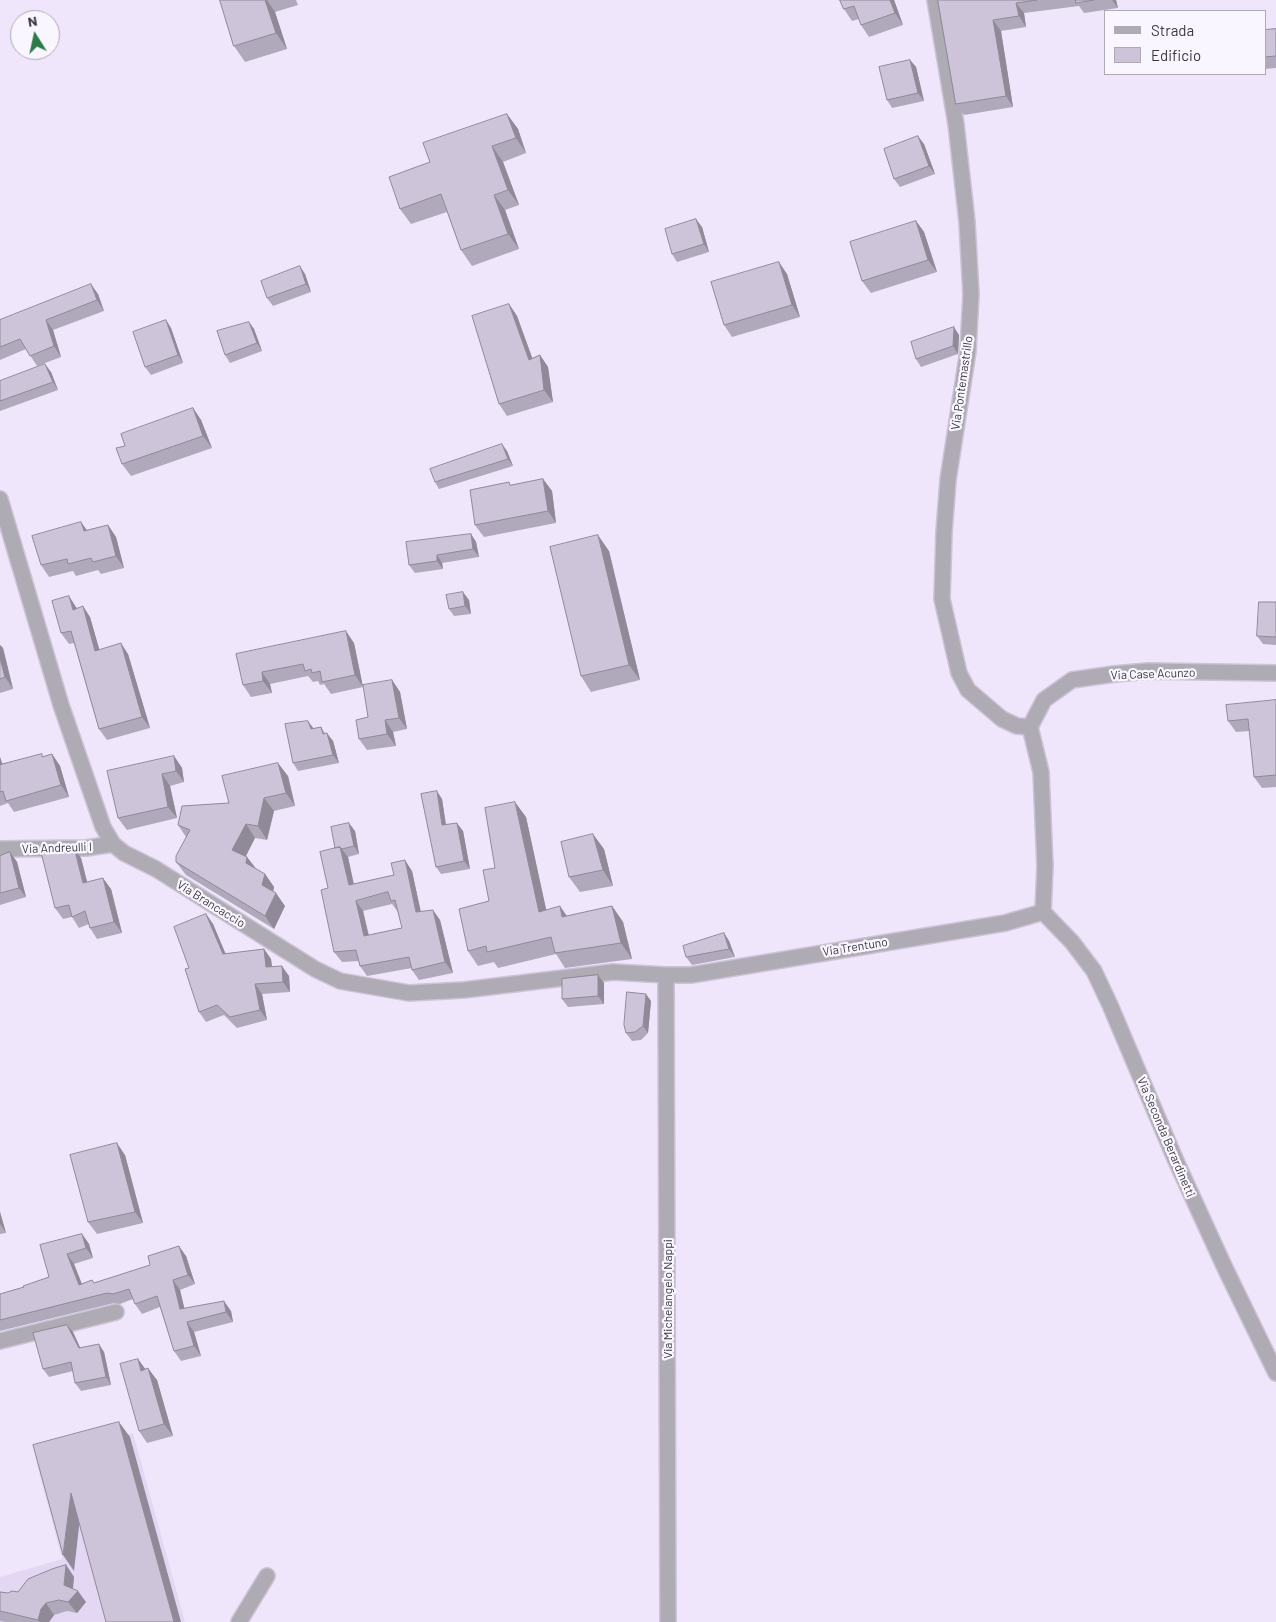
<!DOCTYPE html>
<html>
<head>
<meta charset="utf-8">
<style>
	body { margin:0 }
	#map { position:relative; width:1276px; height:1622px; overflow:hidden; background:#f0e6fc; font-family:Barlow,sans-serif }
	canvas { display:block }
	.legend { position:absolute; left:1104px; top:10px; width:162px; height:65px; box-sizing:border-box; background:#faf6ff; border:1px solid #aeaab3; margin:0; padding:6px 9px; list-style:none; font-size:15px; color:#3c3840 }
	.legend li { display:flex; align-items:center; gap:10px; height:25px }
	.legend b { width:25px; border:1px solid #aeaab3 }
	.north { position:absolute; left:10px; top:10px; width:50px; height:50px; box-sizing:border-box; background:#faf6ff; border:1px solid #aeaab3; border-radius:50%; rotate:350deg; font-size:14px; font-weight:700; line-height:20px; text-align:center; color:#3c3840 }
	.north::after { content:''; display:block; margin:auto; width:18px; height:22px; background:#2d7a49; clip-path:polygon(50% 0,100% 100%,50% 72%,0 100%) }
</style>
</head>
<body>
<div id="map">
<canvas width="1276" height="1622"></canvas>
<ul class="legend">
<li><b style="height:6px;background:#afabb4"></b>Strada</li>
<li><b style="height:14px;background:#cdc4d9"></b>Edificio</li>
</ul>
<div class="north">N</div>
</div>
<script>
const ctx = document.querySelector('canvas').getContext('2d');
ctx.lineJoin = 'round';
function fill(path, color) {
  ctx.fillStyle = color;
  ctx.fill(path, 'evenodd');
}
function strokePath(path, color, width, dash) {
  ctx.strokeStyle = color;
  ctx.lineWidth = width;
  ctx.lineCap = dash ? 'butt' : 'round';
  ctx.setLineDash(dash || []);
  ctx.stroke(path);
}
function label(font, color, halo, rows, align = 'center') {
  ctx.font = font + ' Barlow,sans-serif';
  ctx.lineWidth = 4.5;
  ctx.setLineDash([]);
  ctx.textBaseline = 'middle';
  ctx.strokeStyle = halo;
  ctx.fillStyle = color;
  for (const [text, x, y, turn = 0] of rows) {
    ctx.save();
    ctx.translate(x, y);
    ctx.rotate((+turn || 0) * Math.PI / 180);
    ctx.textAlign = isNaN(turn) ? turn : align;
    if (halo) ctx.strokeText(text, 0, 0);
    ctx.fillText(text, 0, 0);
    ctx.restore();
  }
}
const built = new Path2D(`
	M 133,1433 L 185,1622 L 0,1622 L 0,1577 L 62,1559 L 36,1461 Z`);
const street = new Path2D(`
	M 935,0 L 956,124 L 967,222 L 971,294 L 968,351 L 948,480 L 944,532 L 942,599 L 959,673 L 968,690 L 1002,719 L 1017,726 L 1030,727
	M 0,499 L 61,705 L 103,827 L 113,844 L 124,853 L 156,869 L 315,969 L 340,981 L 409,993 L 464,990 L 613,972 L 666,975 L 691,975 L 1005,923 L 1043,912
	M 0,849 L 86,848 L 113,844
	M 1043,912 L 1072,942 L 1094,971 L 1110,1005 L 1176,1161 L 1225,1268 L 1276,1373
	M 1043,912 L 1045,866 L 1041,772 L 1030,727 L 1044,700 L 1072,680 L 1114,674 L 1148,671 L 1276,673
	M 666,975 L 668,1622
	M 0,1341 L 116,1312
	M 239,1622 L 267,1576`);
const wall = new Path2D(`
	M 220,0 L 296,0 L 298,5 L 275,12 L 287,49 L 245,62 L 234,46 Z
	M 840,0 L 894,0 L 903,25 L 869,37 L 861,25 L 859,19 L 852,21 L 844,9 Z
	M 938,0 L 1116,0 L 1118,8 L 1084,13 L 1079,6 L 1024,13 L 1026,27 L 1001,31 L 1013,107 L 964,115 L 956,104 Z
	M 1276,29 L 1276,68 L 1265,69 L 1265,30 Z
	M 910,60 L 916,67 L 924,101 L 892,108 L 887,100 Z
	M 507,114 L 518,129 L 526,153 L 503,162 L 519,205 L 505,210 L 519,249 L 472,266 L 461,250 L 447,212 L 411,224 L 400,209 L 430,162 Z
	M 924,144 L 935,174 L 900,187 L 894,179 Z
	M 916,221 L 924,232 L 937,272 L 871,293 L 862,281 Z
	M 702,227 L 709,252 L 677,262 L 672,254 Z
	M 305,274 L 311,292 L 273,306 L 267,298 Z
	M 787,274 L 800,317 L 732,337 L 724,325 Z
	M 98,294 L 104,311 L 53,330 L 61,357 L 37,366 L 26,349 L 0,360 L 0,320 Z
	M 509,304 L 517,316 L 532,358 L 540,355 L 548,367 L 553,402 L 507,416 L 499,404 Z
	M 166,320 L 171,328 L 183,363 L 151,375 L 145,367 Z
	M 249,322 L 254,329 L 262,351 L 230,363 L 225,355 Z
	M 959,335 L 958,354 L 921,367 L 916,359 Z
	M 51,372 L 58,390 L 0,411 L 0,381 Z
	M 193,408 L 201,420 L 212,448 L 131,476 L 122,464 L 125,446 Z
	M 507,451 L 513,466 L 439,489 L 435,482 Z
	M 543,479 L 552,491 L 556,523 L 484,537 L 475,525 L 511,485 Z
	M 108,525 L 116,537 L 124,568 L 101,574 L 98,570 L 76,576 L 73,571 L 49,577 L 41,565 L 87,530 Z
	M 471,534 L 476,542 L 479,557 L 442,563 L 443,569 L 415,573 L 409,565 Z
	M 609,551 L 640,680 L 591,692 L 581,676 Z
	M 469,600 L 471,614 L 454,616 L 449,609 Z
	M 1276,602 L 1276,645 L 1263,644 L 1257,636 Z
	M 76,607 L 77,608 L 90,617 L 99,650 L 128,654 L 150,728 L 107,740 L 99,729 L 74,643 L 69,644 L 61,633 Z
	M 354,643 L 363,687 L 331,694 L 324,684 L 320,685 L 318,681 L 313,682 L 308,676 L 270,684 L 272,693 L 251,697 L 243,685 L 236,654 Z
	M 0,645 L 3,648 L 13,689 L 0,693 Z
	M 392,680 L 400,692 L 407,729 L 393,732 L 396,746 L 367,750 L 359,739 L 368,717 Z
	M 1276,700 L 1276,787 L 1262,788 L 1254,777 L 1250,731 L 1236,732 L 1228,721 Z
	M 321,727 L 325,733 L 333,741 L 339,763 L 298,771 L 293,763 L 314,729 Z
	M 52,754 L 60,766 L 69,797 L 14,812 L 8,803 L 0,806 L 0,757 L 2,764 L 44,756 Z
	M 174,756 L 182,768 L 184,782 L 170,786 L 177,818 L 127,830 L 118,818 Z
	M 288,776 L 295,806 L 274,811 L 267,840 L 255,838 L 245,856 L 247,857 L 256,869 L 265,874 L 274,887 L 273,892 L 285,906 L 274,929 L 186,875 L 176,862 L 186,837 L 178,825 Z
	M 442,799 L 446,824 L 463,831 L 470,869 L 441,874 L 436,867 Z
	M 526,817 L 546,910 L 567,916 L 612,906 L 623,922 L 632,959 L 565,968 L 556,954 L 498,968 L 494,962 L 478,966 L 468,951 L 489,901 L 495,868 Z
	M 355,831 L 359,854 L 348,857 L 354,884 L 412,871 L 421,912 L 440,920 L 453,973 L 419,980 L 412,970 L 412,968 L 367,976 L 360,966 L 359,961 L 342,962 L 334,952 L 335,848 ZM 392,904 L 398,912 L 402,928 L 369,935 L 363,911 Z
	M 604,849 L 613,886 L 580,892 L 569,877 Z
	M 10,852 L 17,862 L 26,897 L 0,905 L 0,856 Z
	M 81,858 L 87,882 L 111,889 L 122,933 L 97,939 L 90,928 L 89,924 L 79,928 L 72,917 L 63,919 L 55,908 Z
	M 206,914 L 213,924 L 225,954 L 264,949 L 271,959 L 272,966 L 289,976 L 290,992 L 262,994 L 267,1020 L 237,1028 L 224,1015 L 206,1022 L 199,1012 L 189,968 Z
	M 724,933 L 729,941 L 735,957 L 692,965 L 686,957 Z
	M 598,975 L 604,983 L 604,1004 L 568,1007 L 562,999 Z
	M 651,1001 L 648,1033 L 641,1040 L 632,1041 L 626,1033 Z
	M 125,1155 L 143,1223 L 97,1234 L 88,1222 Z
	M 0,1212 L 6,1233 L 0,1234 Z
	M 82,1234 L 89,1244 L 93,1258 L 74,1264 L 82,1284 L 94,1283 L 186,1256 L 195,1284 L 180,1290 L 184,1308 L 231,1311 L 233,1322 L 194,1332 L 201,1356 L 181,1361 L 174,1351 L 160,1307 L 142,1314 L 135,1304 L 133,1299 L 120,1304 L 114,1303 L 0,1331 L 0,1294 L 24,1287 L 49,1277 Z
	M 67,1325 L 73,1332 L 80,1348 L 104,1352 L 111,1385 L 81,1391 L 75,1383 L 73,1371 L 49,1377 L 43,1369 Z
	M 138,1359 L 145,1369 L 157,1380 L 173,1436 L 147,1443 L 139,1431 Z
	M 66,1565 L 74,1577 L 73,1589 L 86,1602 L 77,1613 L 67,1611 L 54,1615 L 49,1622 L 5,1622 L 0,1621 L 0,1592 L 8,1593 L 18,1592 Z`);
const shadedWall = new Path2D(`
	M 265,0 L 267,0 L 275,12 L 287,49 L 276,33 Z
	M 890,0 L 894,0 L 903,25 L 895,13 Z
	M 1112,0 L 1116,0 L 1118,8 Z
	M 1016,3 L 1024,13 L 1026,27 L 1019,16 Z
	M 993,20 L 1001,31 L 1013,107 L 1006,96 Z
	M 910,60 L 916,67 L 924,101 L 918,93 Z
	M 507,114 L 518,129 L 526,153 L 516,138 Z
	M 918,136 L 924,144 L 935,174 L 929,166 Z
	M 492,146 L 503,162 L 519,205 L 508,190 Z
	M 494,195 L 505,210 L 519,249 L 508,234 Z
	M 696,219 L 702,227 L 709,252 L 704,244 Z
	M 916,221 L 924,232 L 937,272 L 928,260 Z
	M 779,262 L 787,274 L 800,317 L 792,305 Z
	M 300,266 L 305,274 L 311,292 L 306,284 Z
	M 91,284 L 98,294 L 104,311 L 97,300 Z
	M 509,304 L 517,316 L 537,371 L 529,360 Z
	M 46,320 L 53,330 L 61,357 L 54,346 Z
	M 166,320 L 171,328 L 183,363 L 178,355 Z
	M 249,322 L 254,329 L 262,351 L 257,343 Z
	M 954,327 L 959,335 L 958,354 L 953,346 Z
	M 540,355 L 548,367 L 553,402 L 544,390 Z
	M 45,364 L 51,372 L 58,390 L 53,382 Z
	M 193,408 L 201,420 L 212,448 L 203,436 Z
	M 502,444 L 507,451 L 513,466 L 508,459 Z
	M 543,479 L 552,491 L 556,523 L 548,511 Z
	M 81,522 L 89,533 L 84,531 Z
	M 108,525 L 116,537 L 124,568 L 116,556 Z
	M 471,534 L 476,542 L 479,557 L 473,549 Z
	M 598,535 L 609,551 L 640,680 L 629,665 Z
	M 437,555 L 442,563 L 443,569 L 437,561 Z
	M 463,592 L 469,600 L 471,614 L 465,606 Z
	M 69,596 L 76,607 L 80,620 L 73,610 Z
	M 83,606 L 90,617 L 103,662 L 95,651 Z
	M 346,631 L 354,643 L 363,687 L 355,675 Z
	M 121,643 L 128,654 L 150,728 L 142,717 Z
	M 0,645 L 3,648 L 13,689 L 5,677 L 0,658 Z
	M 262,672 L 270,684 L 272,693 L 263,681 Z
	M 392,680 L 400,692 L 407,729 L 399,718 Z
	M 385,720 L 393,732 L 396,746 L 387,734 Z
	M 308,721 L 314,729 L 311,729 Z
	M 327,733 L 333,741 L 339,763 L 333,755 Z
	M 52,754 L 60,766 L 69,797 L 61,785 Z
	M 174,756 L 182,768 L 184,782 L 176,771 Z
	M 0,757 L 7,777 L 0,768 Z
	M 278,763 L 288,776 L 295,806 L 286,793 Z
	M 162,774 L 170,786 L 177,818 L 168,807 Z
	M 437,791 L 442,799 L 447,833 L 442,825 Z
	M 264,798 L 274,811 L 267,840 L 258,826 Z
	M 515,802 L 526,817 L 550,927 L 539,912 Z
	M 349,823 L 355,831 L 359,854 L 354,846 Z
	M 457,823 L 463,831 L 470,869 L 464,861 Z
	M 246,824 L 255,838 L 242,864 L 232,850 Z
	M 593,834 L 604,849 L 613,886 L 603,870 Z
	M 74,847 L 81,858 L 90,893 L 83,883 Z
	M 340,847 L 348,857 L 356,896 L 349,885 Z
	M 10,852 L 17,862 L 26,897 L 19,888 Z
	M 247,857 L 257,870 L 246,863 Z
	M 405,860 L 412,871 L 423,923 L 416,912 Z
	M 265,874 L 274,887 L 272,898 L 262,885 Z
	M 103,878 L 111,889 L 122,933 L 114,922 Z
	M 276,893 L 285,906 L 274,929 L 265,916 Z
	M 356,901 L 363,911 L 371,947 L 364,936 Z
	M 560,906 L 571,922 L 562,917 Z
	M 612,906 L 623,922 L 632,959 L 621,943 Z
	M 433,910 L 440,920 L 453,973 L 445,962 Z
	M 206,914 L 213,924 L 230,964 L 223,954 Z
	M 724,933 L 729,941 L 735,957 L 729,949 Z
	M 264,949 L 271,959 L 273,977 L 266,967 Z
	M 282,966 L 289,976 L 290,992 L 283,982 Z
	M 598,975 L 604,983 L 604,1004 L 598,996 Z
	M 255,984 L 262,994 L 267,1020 L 260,1010 Z
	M 646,994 L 651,1001 L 648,1033 L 643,1026 Z
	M 117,1143 L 125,1155 L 143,1223 L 135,1212 Z
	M 0,1212 L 6,1233 L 0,1224 Z
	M 82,1234 L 89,1244 L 93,1258 L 86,1248 Z
	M 179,1246 L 186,1256 L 195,1284 L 188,1275 Z
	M 67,1254 L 74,1264 L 86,1295 L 79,1285 Z
	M 173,1280 L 180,1290 L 187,1319 L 180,1309 Z
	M 224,1301 L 231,1311 L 233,1322 L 226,1312 Z
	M 187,1322 L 194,1332 L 201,1356 L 194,1346 Z
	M 67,1325 L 73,1332 L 84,1356 L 79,1348 Z
	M 99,1344 L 104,1352 L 111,1385 L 106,1377 Z
	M 138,1359 L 146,1370 L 141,1371 Z
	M 148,1368 L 157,1380 L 173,1436 L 164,1424 Z
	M 119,1422 L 130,1437 L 181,1622 L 174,1622 Z
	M 71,1493 L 81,1509 L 74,1571 L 63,1555 Z
	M 66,1565 L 74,1577 L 72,1596 L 64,1585 Z
	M 78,1591 L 86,1602 L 77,1613 L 68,1602 Z
	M 46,1603 L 54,1615 L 49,1622 L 39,1622 L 38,1620 L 41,1609 Z`);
const building = new Path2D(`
	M 220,0 L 265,0 L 276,33 L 234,46 Z
	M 840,0 L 890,0 L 895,13 L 861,25 L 854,6 L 844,9 Z
	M 938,0 L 1037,0 L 1016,3 L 1019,16 L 993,20 L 1006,96 L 956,104 Z
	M 1076,0 L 1094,0 L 1076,3 Z
	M 1276,29 L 1276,56 L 1265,57 L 1265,30 Z
	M 910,60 L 918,93 L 887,100 L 879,67 Z
	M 507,114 L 516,138 L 492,146 L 508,190 L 494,195 L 508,234 L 461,250 L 441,194 L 400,209 L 389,177 L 430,162 L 423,143 Z
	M 918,136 L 929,166 L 894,179 L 884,149 Z
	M 696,219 L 704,244 L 672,254 L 665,229 Z
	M 916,221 L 928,260 L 862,281 L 850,242 Z
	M 779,262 L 792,305 L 724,325 L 711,282 Z
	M 300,266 L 306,284 L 267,298 L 261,281 Z
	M 91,284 L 97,300 L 46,320 L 54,346 L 30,356 L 20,339 L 0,347 L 0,320 Z
	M 509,304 L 529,360 L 540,355 L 544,390 L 499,404 L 472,316 Z
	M 166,320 L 178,355 L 145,367 L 133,332 Z
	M 249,322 L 257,343 L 225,355 L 217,331 Z
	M 954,327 L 953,346 L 916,359 L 911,342 Z
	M 45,364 L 53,382 L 0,401 L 0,381 Z
	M 193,408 L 203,436 L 122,464 L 116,448 L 125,446 L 121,434 Z
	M 502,444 L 508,459 L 435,482 L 430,469 Z
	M 543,479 L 548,511 L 475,525 L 470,490 L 509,482 L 510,485 Z
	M 81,522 L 84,531 L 108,525 L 116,556 L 93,562 L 91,558 L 68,564 L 67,559 L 41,565 L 32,536 Z
	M 471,534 L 473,549 L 437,555 L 437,561 L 409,565 L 406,542 Z
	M 598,535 L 629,665 L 581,676 L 550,547 Z
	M 463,592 L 465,606 L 449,609 L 446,595 Z
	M 69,596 L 73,610 L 83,606 L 95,651 L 121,643 L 142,717 L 99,729 L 71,631 L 61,633 L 52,601 Z
	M 1259,602 L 1276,602 L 1276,637 L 1257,636 Z
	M 346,631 L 355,675 L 322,682 L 320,671 L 312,673 L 311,669 L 305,671 L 303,664 L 262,672 L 263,681 L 243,685 L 236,654 Z
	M 0,658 L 5,677 L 0,679 Z
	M 392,680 L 399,718 L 385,720 L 387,734 L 359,739 L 356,720 L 368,717 L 363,685 Z
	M 1276,700 L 1276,775 L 1254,777 L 1248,719 L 1228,721 L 1226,705 Z
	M 308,721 L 311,729 L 321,727 L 323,734 L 327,733 L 333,755 L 293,763 L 285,724 Z
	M 42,754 L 42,757 L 52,754 L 61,785 L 6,801 L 3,791 L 0,792 L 0,765 Z
	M 174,756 L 176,771 L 162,774 L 168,807 L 118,818 L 107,771 Z
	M 278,763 L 286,793 L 264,798 L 258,826 L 246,824 L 232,850 L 247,857 L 246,863 L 265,874 L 262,885 L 276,893 L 265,916 L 176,862 L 176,856 L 190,830 L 178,825 L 182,806 L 229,803 L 222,776 Z
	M 437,791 L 442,825 L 457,823 L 464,861 L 436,867 L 421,794 Z
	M 515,802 L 539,912 L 560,906 L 562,917 L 612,906 L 621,943 L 555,953 L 551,937 L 487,952 L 486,946 L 468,951 L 459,909 L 489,901 L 483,870 L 495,868 L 485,808 Z
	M 349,823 L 354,846 L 342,849 L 340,847 L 335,848 L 331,827 Z
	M 593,834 L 603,870 L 569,877 L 561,842 Z
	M 74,847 L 83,883 L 103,878 L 114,922 L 90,928 L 85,911 L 72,917 L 69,905 L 55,908 L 41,852 Z
	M 340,847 L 349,885 L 394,875 L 391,863 L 405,860 L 416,912 L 433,910 L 445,962 L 412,970 L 409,957 L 360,966 L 356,950 L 334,952 L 321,890 L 328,888 L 320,852 ZM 388,892 L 391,901 L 395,900 L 402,928 L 364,936 L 356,901 Z
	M 10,852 L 19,888 L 0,893 L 0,856 Z
	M 206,914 L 223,954 L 264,949 L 266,967 L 282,966 L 283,982 L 255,984 L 260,1010 L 230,1017 L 217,1005 L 199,1012 L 185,969 L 189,968 L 174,927 Z
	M 724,933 L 729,949 L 686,957 L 683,946 Z
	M 598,975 L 598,996 L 562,999 L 562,979 Z
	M 627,992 L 646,994 L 643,1026 L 635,1032 L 626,1033 L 624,1025 Z
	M 117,1143 L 135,1212 L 88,1222 L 70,1155 Z
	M 82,1234 L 86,1248 L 67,1254 L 79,1285 L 92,1280 L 94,1283 L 150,1265 L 148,1256 L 179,1246 L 188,1275 L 173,1280 L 180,1309 L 224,1301 L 226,1312 L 187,1322 L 194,1346 L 174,1351 L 157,1296 L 135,1304 L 129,1289 L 113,1294 L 107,1293 L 0,1320 L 0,1294 L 24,1287 L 23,1286 L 49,1277 L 40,1245 Z
	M 67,1325 L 79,1348 L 99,1344 L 106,1377 L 75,1383 L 71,1362 L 43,1369 L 33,1333 Z
	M 138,1359 L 141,1371 L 148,1368 L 164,1424 L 139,1431 L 120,1364 Z
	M 119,1422 L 174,1622 L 106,1622 L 71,1493 L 63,1555 L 33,1445 Z
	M 66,1565 L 64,1585 L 78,1591 L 68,1602 L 59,1600 L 46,1603 L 41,1609 L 38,1620 L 0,1611 L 0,1592 L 8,1593 L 12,1591 L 18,1592 L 28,1579 L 52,1569 Z`);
const streetNames = [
	["Via Pontemastrillo",962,383,-82],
	["Via Case Acunzo",1153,674,-2],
	["Via Andreulli I",57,848,-2],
	["Via Brancaccio",211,904,32],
	["Via Trentuno",855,947,-9],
	["Via Seconda Berardinetti",1166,1137,67],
	["Via Michelangelo Nappi",668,1299,-90]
];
fill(built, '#e4d7f4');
strokePath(street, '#ccc3d6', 18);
strokePath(street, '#afabb4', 15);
fill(wall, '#b0a9bb');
fill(shadedWall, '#908998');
fill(building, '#cdc4d9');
strokePath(building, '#908998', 1);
label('12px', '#3c3840', '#faf6ff', streetNames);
</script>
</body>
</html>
